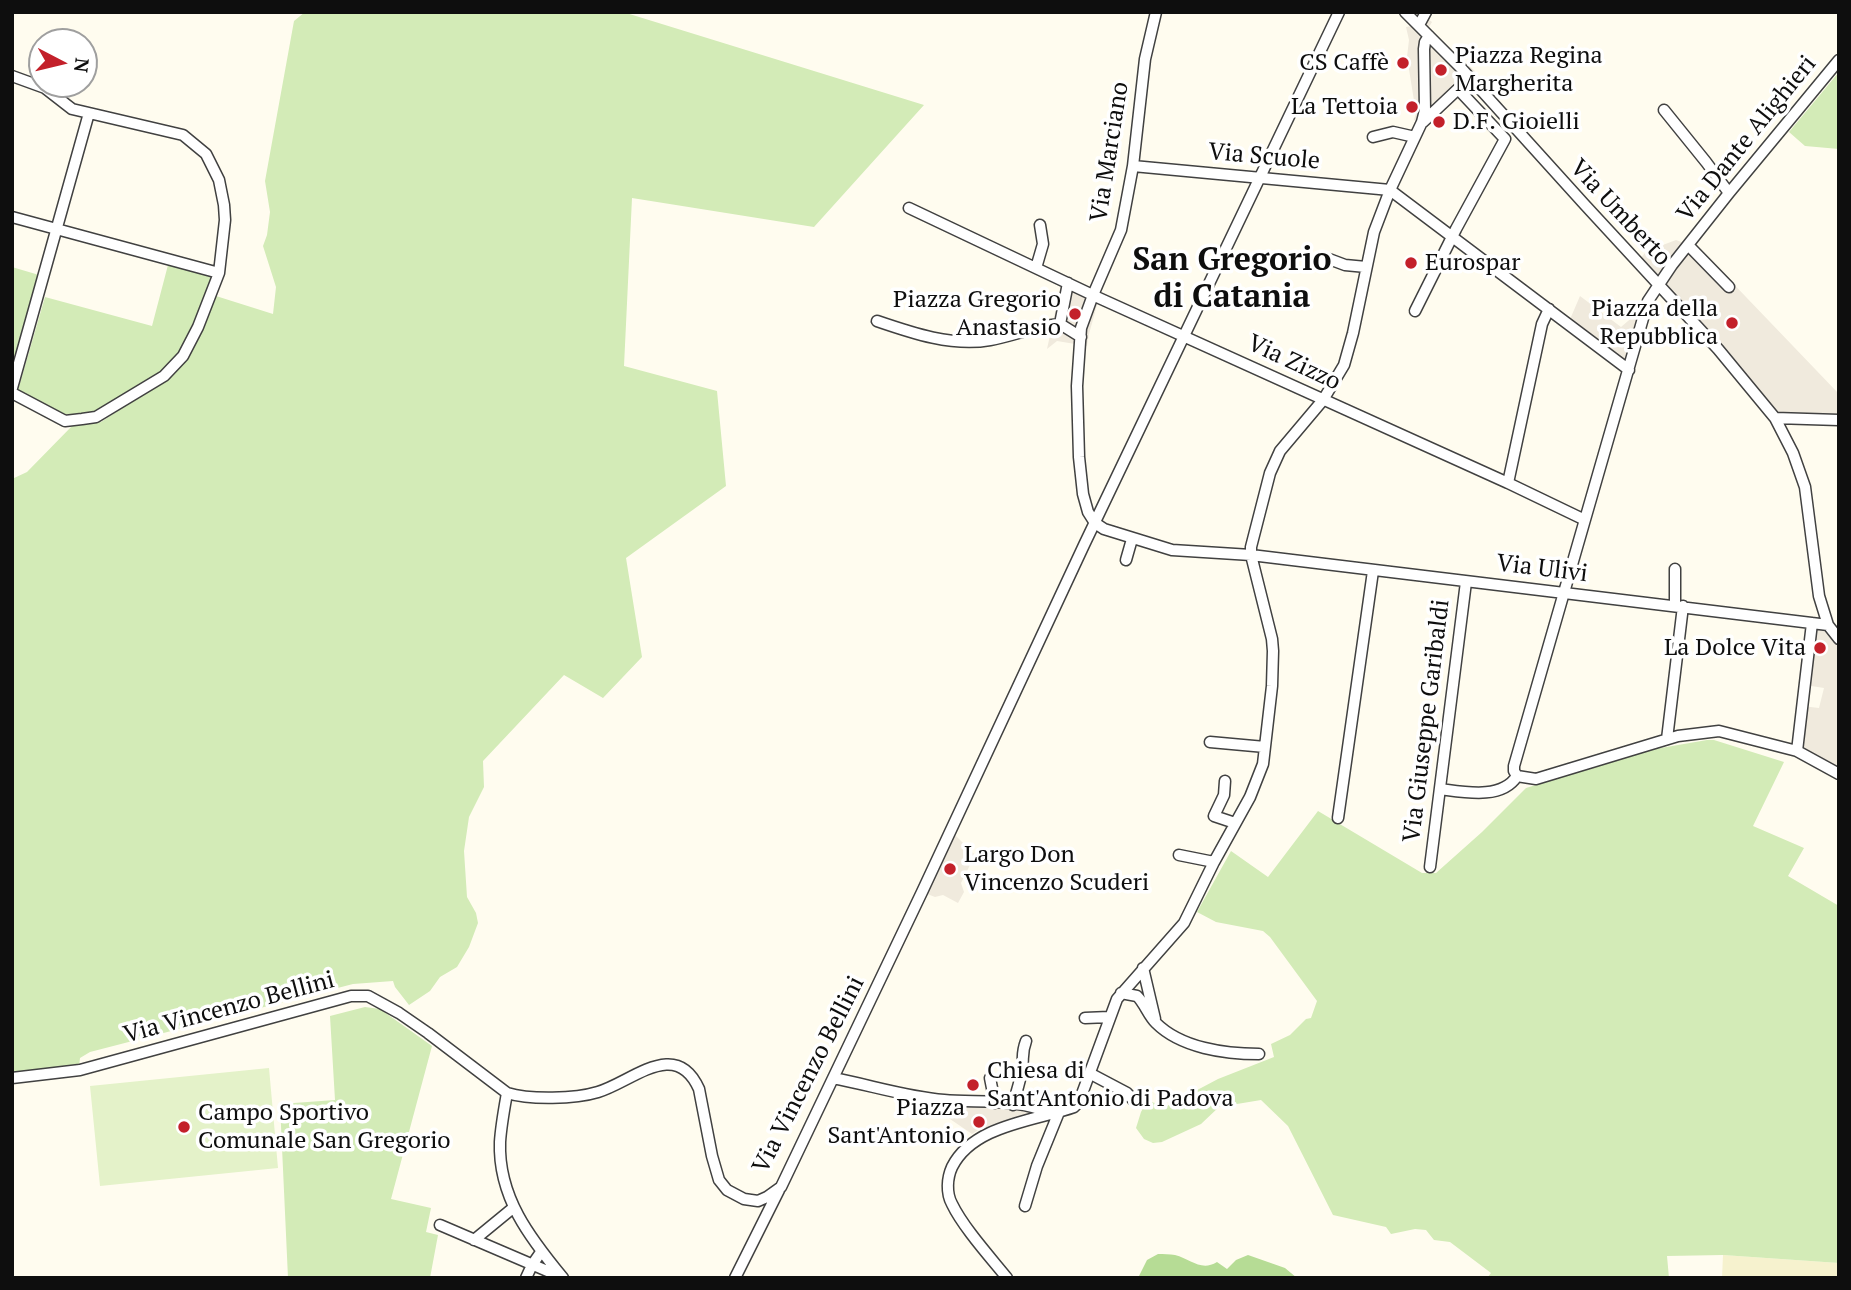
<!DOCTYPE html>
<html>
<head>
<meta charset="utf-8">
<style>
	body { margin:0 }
	#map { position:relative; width:1851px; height:1290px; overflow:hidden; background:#fffcef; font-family:"PT Serif",serif }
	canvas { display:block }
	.frame { position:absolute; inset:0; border:14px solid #0e0e0e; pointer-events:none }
	.north { position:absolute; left:28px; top:28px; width:70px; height:70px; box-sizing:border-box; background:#fff; border:2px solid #9f9f9f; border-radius:50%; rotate:97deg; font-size:19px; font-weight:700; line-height:28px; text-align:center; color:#0e0e0e }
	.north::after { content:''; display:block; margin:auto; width:24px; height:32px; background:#c3202a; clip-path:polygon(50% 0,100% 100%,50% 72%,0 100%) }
</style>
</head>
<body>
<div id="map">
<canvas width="1851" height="1290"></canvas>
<div class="frame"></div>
<div class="north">N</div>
</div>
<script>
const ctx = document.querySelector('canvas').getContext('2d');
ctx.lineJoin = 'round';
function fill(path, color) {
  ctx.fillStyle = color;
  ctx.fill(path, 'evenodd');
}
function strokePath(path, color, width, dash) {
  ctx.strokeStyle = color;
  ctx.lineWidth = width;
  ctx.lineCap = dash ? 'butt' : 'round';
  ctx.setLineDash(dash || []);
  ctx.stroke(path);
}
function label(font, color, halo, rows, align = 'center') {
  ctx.font = font + ' "PT Serif",serif';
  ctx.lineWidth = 7;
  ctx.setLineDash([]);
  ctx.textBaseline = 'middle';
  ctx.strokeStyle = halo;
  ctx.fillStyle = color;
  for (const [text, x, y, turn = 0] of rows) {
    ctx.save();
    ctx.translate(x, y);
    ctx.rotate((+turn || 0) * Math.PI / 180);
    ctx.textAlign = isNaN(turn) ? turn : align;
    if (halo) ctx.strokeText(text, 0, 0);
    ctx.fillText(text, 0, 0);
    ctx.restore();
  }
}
const farmland = new Path2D(`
	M 1723,1255 L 1839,1263 L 1839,1278 L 1722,1278 Z`);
const green = new Path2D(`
	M 305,12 L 623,12 L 924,105 L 814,227 L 632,198 L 624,366 L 717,391 L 726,486 L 626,558 L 642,657 L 603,698 L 564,675 L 483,761 L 484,787 L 469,817 L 464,851 L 467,897 L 476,913 L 478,923 L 469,947 L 457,967 L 440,977 L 430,991 L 409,1005 L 395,987 L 393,981 L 353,984 L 90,1052 L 80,1058 L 79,1066 L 12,1074 L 12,479 L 27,472 L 72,426 L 101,422 L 165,380 L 188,360 L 216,296 L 273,314 L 276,287 L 263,246 L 267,235 L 270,212 L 265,181 L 294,21 Z
	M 1839,72 L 1839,149 L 1805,146 L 1789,132 Z
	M 168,265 L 213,276 C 204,302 196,337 178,357 C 158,380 121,396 95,411 L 83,415 L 65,414 L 18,390 L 45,297 L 152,326 Z
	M 12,267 L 39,275 L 12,370 Z
	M 1707,740 L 1714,740 L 1784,762 L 1753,826 L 1804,848 L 1788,876 L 1839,906 L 1839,1263 L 1723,1255 L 1667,1256 L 1669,1278 L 1487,1278 L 1491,1273 L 1450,1242 L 1434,1240 L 1426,1230 L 1415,1229 L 1391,1234 L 1386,1227 L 1333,1215 L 1288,1126 L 1261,1100 L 1219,1107 L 1201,1124 L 1162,1142 L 1153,1143 L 1144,1139 L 1136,1128 L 1141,1112 L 1147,1101 L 1167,1106 L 1218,1079 L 1274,1057 L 1271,1044 L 1290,1035 L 1306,1019 L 1311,1018 L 1317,1001 L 1270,937 L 1263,931 L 1216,922 L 1197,912 L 1231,851 L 1268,877 L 1318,811 L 1422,873 L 1436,873 L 1482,832 L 1526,788 L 1655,749 Z
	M 365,1007 L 380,1009 L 432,1046 L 391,1199 L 431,1208 L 426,1232 L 438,1235 L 430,1278 L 288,1278 L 280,1104 L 335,1100 L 330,1016 Z`);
const forest = new Path2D(`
	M 1158,1254 C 1163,1254 1170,1254 1175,1255 C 1191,1259 1201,1272 1217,1262 L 1227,1269 L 1236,1260 L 1248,1255 L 1285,1268 L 1297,1278 L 1138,1278 L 1147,1260 Z`);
const pitch = new Path2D(`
	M 269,1068 L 278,1168 L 100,1186 L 90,1086 Z`);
const plaza = new Path2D(`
	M 1424,16 L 1432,22 L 1429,27 L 1433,32 L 1479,75 L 1455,101 L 1429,125 L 1414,120 L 1416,113 L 1407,57 L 1409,40 L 1406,27 L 1418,25 Z
	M 1676,240 L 1700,249 L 1839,394 L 1839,420 L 1775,418 L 1637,262 L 1647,251 Z
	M 1062,280 L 1099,298 L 1089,334 L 1087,346 L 1057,341 L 1047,349 Z
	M 1580,296 L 1621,327 L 1635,315 L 1643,319 L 1629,370 L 1568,324 Z
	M 1812,623 L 1828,625 L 1839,639 L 1839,774 L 1797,751 L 1802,706 L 1819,708 L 1824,688 L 1805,685 Z
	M 951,831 L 975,855 L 961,883 L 964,892 L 958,903 L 943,895 L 935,897 L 922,892 Z
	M 929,1098 L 1042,1110 L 978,1130 L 972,1134 L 928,1104 Z`);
const minor = new Path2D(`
	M 1156,12 L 1145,59 L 1133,166 L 1121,230 L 1093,295 L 1081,328 L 1077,386 L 1079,457 L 1083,494 L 1088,512 L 1095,523 L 1104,529 L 1172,550 L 1251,555 L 1828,625
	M 1405,12 L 1462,69 L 1585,205 L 1718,349 L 1775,418 L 1793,453 L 1805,487 L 1819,596 L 1828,625 L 1839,639
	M 1419,25 L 1426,12
	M 12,76 L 45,88 L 72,109 L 183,135 L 206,154 L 219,180 L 224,205 L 225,220 L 219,273 L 198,327 L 183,356 L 164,376 L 96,417 L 82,419 L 65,421 L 12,393
	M 1664,110 L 1706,162 L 1729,193
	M 1373,137 L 1393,132 L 1415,137
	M 1133,166 L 1390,190 L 1629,370
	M 909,208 L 1099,298 L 1508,483 L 1585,520
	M 12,217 L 219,273
	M 1688,245 L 1729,287
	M 1329,259 L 1345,265 L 1366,267
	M 1036,268 L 1043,244 L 1040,225
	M 1068,283 L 1060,324 L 1081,337
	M 1415,311 L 1456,229 L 1505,139 L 1458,89 L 1423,122
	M 877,321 C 912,333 953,347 990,340 C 1013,336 1036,326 1060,324
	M 12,388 L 89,113
	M 1775,418 L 1839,420
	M 1508,483 L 1542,324 L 1549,309
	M 1126,560 L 1132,539
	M 1675,569 L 1675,606
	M 1667,739 L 1683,606
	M 1210,742 L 1265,747
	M 1797,751 L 1812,623
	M 1517,776 L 1514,771 L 1514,766 L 1648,301 L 1672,265 L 1729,193 L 1839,60
	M 1517,776 L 1536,779 L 1678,736 L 1719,731 L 1797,751 L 1839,774
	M 1225,781 L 1224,795 L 1214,816 L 1235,823
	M 1440,789 C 1464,792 1502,800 1517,776
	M 1338,818 L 1373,571
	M 1179,855 L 1214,862
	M 1430,867 L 1466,582
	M 1143,968 L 1155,1019
	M 1121,993 L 1137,996 C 1145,1004 1148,1015 1156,1023 C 1181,1048 1225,1054 1259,1054
	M 1085,1018 L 1109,1017
	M 1091,1074 L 1127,1093 L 1134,1101
	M 12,1078 L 80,1070 L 351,996 L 368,996 L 399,1013 L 428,1033 L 507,1093 C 530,1100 575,1099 598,1092 C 632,1082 676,1037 699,1089 L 712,1156 L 719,1180 L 727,1190 L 744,1199 L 758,1201 L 767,1197 L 781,1187 L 922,892 L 1084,545 L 1339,12
	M 833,1078 C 870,1085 907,1097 944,1100 C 978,1103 1021,1098 1051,1114
	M 990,1078 L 995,1103
	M 507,1093 C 504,1110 501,1126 500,1142 C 498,1197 530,1238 563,1278
	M 1013,1105 C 1016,1093 1020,1082 1022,1070 C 1024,1057 1021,1054 1026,1041
	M 1025,1206 L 1037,1166 L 1059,1112
	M 440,1225 L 559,1276
	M 474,1240 L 513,1208
	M 526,1278 L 532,1265 L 541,1252
	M 735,1278 L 779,1190
	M 1007,1278 C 990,1257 963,1227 952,1204 C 946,1193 947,1178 952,1167 C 973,1125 1034,1121 1074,1107 L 1079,1102 L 1117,999 L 1184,923 L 1214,862 L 1250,797 L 1263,764 L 1272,686 L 1273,651 L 1272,639 L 1251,555 L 1251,547 L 1270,473 L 1280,451 L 1323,400 L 1344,365 L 1353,333 L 1374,232 L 1390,190 L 1422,122 L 1425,110 L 1424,49 L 1425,42 L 1429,36`);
const markers = [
	[1403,63,7,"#c3202a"],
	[1441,70,7,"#c3202a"],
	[1412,107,7,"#c3202a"],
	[1439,122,7,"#c3202a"],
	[1411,263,7,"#c3202a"],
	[1075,314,7,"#c3202a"],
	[1732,323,7,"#c3202a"],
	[1820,648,7,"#c3202a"],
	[950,869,7,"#c3202a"],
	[973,1085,7,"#c3202a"],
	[979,1122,7,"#c3202a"],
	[184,1127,7,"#c3202a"]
];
const poiNames = [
	["Piazza Regina",1455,56],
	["Margherita",1455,84],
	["CS Caffè",1389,63,"right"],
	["La Tettoia",1398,107,"right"],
	["D.F. Gioielli",1453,122],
	["Eurospar",1425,263],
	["Piazza Gregorio",1061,300,"right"],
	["Anastasio",1061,328,"right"],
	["Piazza della",1718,309,"right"],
	["Repubblica",1718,337,"right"],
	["La Dolce Vita",1806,648,"right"],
	["Largo Don",964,855],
	["Vincenzo Scuderi",964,883],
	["Chiesa di",987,1071],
	["Sant'Antonio di Padova",987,1099],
	["Piazza",965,1108,"right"],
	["Sant'Antonio",965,1136,"right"],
	["Campo Sportivo",198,1113],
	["Comunale San Gregorio",198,1141]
];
const streetNames = [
	["Via Dante Alighieri",1747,139,-51],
	["Via Marciano",1110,152,-81],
	["Via Scuole",1264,157,5],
	["Via Umberto",1620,213,47],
	["Via Zizzo",1294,363,25],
	["Via Ulivi",1542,569,7],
	["Via Giuseppe Garibaldi",1427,721,-83],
	["Via Vincenzo Bellini",229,1008,-15],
	["Via Vincenzo Bellini",809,1075,-63]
];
const districtNames = [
	["San Gregorio",1232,261],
	["di Catania",1232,298]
];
fill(farmland, '#f6f2ce');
fill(green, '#d3ebb7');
fill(forest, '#b6dc95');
fill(pitch, '#e4f2c9');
fill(plaza, '#f0eadd');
strokePath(minor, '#414141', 13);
strokePath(minor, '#fff', 10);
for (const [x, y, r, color] of markers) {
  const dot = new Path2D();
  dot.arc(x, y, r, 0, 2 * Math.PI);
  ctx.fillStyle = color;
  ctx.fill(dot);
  strokePath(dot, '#fff', 2.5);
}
label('24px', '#0e0e0e', '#fff', poiNames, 'left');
label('24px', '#0e0e0e', '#fff', streetNames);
label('bold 32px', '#0e0e0e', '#fff', districtNames);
</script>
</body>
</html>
